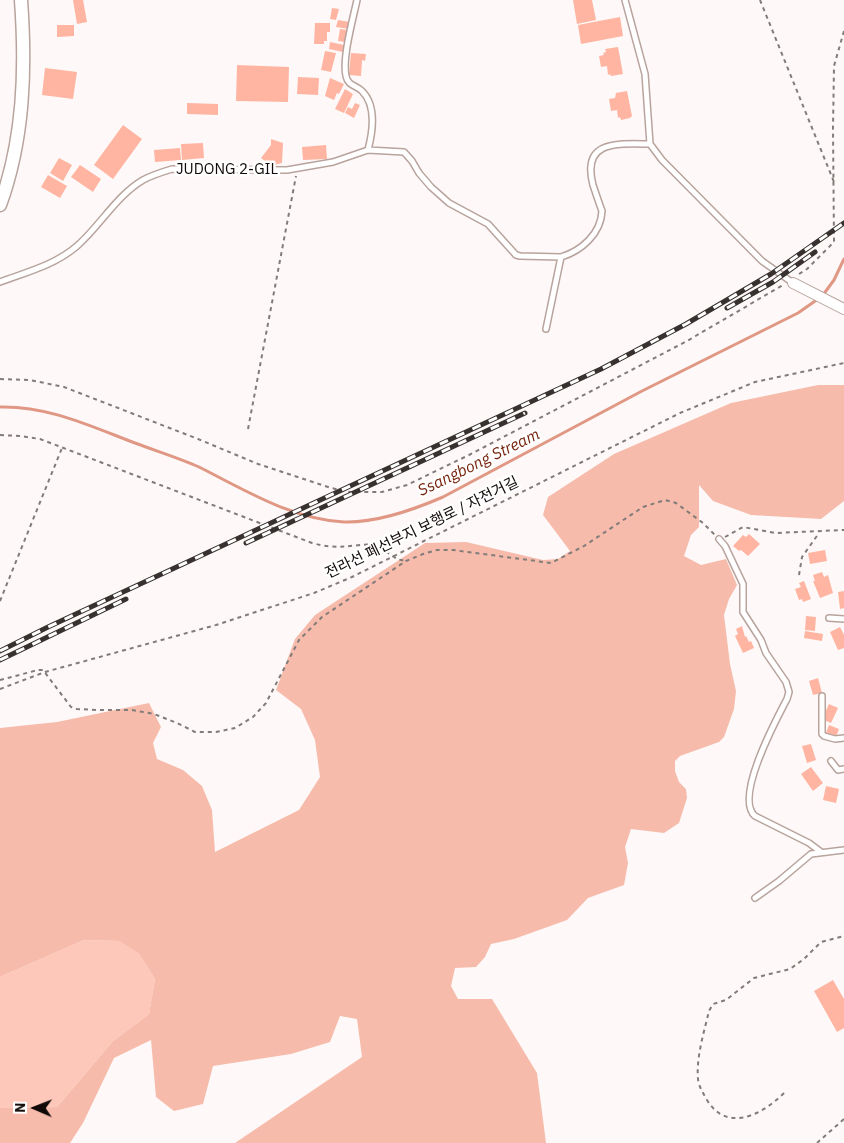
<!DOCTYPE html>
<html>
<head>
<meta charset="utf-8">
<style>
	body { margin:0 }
	#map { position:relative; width:844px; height:1143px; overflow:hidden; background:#fef9f8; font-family:"IBM Plex Sans",sans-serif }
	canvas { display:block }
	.north { position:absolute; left:10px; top:1083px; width:50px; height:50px; -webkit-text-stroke:4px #fff; paint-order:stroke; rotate:271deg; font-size:14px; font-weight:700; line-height:20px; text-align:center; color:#110a08 }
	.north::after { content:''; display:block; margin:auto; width:18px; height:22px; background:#110a08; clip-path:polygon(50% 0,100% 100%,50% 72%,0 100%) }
</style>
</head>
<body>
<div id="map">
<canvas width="844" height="1143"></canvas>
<div class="north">N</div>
</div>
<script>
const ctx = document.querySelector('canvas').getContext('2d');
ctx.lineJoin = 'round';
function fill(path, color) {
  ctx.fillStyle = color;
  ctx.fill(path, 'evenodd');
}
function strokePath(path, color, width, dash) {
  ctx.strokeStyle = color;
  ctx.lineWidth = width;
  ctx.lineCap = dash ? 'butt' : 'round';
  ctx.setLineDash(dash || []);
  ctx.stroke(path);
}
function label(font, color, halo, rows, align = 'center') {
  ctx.font = font + ' "IBM Plex Sans","Noto Sans KR",sans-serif';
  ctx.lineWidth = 5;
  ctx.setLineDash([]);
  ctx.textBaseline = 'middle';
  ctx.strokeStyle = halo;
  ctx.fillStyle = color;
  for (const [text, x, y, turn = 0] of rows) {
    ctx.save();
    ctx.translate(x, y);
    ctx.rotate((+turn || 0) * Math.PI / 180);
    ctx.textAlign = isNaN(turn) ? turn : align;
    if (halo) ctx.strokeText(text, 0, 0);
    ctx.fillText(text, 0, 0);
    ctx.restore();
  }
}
const green = new Path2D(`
	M 84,940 L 121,941 L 139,954 L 155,979 L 149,1014 L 113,1041 L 57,1107 L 0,1108 L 0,977 Z`);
const forest = new Path2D(`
	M 818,385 L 844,385 L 844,501 L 821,519 L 751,515 L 713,501 L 699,485 L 699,527 L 691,535 L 684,556 L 701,565 L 726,559 L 737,585 L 729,599 L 724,615 L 730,664 L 736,691 L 734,709 L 724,737 L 719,742 L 680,756 L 675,761 L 675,771 L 679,782 L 686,789 L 687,798 L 679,823 L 664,833 L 631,829 L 625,847 L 628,863 L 624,885 L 588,898 L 567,920 L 514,939 L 491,944 L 485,957 L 476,967 L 455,968 L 451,986 L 458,999 L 492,999 L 537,1073 L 546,1143 L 235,1143 L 362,1057 L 357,1019 L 340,1016 L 330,1042 L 291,1054 L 213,1066 L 203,1104 L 174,1111 L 156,1097 L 151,1040 L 114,1058 L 83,1123 L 70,1143 L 0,1143 L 0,1108 L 57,1107 L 113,1041 L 149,1014 L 155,979 L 139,954 L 120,941 L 84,940 L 0,977 L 0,728 L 57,722 L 149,703 L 161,727 L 153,743 L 157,759 L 183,770 L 202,786 L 212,810 L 215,852 L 299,810 L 320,777 L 315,740 L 301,709 L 276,690 L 295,639 L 315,615 L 425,543 L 466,542 L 543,560 L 558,559 L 570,551 L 543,515 L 548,497 L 614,454 L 731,403 Z`);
const stream = new Path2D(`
	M 823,295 L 834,280 L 844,259
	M 0,407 C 49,406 90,426 135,443 C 156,451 179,458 199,467 C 245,490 291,519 344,522 C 377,523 413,510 443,497 L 642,391 L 798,313 L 818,299`);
const building = new Path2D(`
	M 73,0 L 83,0 L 87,22 L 77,24 Z
	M 573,0 L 592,0 L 596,20 L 577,24 Z
	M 332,8 L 339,9 L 336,20 L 330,19 Z
	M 620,17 L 623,36 L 581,44 L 578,25 Z
	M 338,20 L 350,22 L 349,29 L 336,27 Z
	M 315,23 L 330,23 L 330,32 L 327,32 L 327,41 L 324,41 L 324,44 L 314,44 Z
	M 57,25 L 74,25 L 74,36 L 57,37 Z
	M 340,29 L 347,30 L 345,42 L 338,41 Z
	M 330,42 L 344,45 L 343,52 L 329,49 Z
	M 618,47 L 623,74 L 611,76 L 610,74 L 608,75 L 607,66 L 601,67 L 599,56 L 604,55 L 603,53 L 606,52 L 605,49 Z
	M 325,51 L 336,53 L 331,72 L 321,70 Z
	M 351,53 L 366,54 L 365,61 L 362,60 L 361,76 L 349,75 Z
	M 237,65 L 289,67 L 288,102 L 236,101 Z
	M 45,68 L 77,72 L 73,99 L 42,95 Z
	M 298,77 L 319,78 L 318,95 L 297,94 Z
	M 330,78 L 344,84 L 339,94 L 337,93 L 334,100 L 325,96 Z
	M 345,89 L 353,94 L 344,113 L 335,109 Z
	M 627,91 L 632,116 L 630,118 L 621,120 L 620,117 L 618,118 L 617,110 L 611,111 L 609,99 L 615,98 L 616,93 Z
	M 187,103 L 218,104 L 218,115 L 187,114 Z
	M 355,103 L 360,105 L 354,118 L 345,113 L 348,107 L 352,109 Z
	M 123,125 L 142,139 L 113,179 L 94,165 Z
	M 271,139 L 283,143 L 282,163 L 270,166 L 270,161 L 265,161 L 261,158 L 271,145 Z
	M 203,143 L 204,158 L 182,160 L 181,144 Z
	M 326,145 L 327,159 L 303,160 L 302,147 Z
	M 180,148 L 181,160 L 155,162 L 154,150 Z
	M 59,158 L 72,165 L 63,181 L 50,173 Z
	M 80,165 L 101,179 L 93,192 L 71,177 Z
	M 48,175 L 67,186 L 60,198 L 41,187 Z
	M 749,534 L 760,544 L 748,556 L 741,550 L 739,551 L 733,546 L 743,535 L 746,537 Z
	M 825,550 L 827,561 L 810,564 L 808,553 Z
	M 822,572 L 824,577 L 828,575 L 833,593 L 820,598 L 813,581 L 815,581 L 813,575 Z
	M 804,581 L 811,599 L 803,602 L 802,599 L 799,600 L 795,589 L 801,587 L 799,583 Z
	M 844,591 L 844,608 L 840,609 L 838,592 Z
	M 806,616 L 816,617 L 815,631 L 805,630 Z
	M 742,626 L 745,637 L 746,636 L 749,642 L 751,641 L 754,648 L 743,653 L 735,636 L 738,634 L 736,629 Z
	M 840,627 L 844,635 L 844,648 L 838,650 L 830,632 Z
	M 805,631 L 823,634 L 822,641 L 804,638 Z
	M 818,678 L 822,693 L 813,695 L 809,681 Z
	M 829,704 L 838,708 L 831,723 L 822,719 Z
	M 829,725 L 839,729 L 836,737 L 826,733 Z
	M 811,744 L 816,760 L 807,763 L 802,746 Z
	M 811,767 L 823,783 L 813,791 L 801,774 Z
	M 826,786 L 839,789 L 836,803 L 823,800 Z
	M 833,980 L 844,999 L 844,1028 L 837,1032 L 814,991 Z`);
const path = new Path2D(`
	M 760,0 L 834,182
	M 799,274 L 807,269 L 834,242 L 833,128 L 834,66 L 844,31
	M 0,379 L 30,380 L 64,387 L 198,439 L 258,464 L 331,488 L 350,492 L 382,492 L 407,485 L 469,455 L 687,341 L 783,285
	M 248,429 L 296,176
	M 0,435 L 20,436 L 40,439 L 312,543 C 338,550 350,545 375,544 L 397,559 L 405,561
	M 725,537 L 743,527 L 775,533 L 844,530
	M 799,575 L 802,557 L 819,533
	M 0,601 L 62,448
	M 0,680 L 38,670 L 43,670 L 71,707 L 77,709 L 97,710 L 132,710 L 154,714 L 177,723 L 195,732 L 216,732 L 235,728 L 253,717 L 266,703 L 299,640 L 322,617 L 406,561 L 423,554 L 437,550 L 453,550 L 551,563 L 584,546 L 643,507 L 665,500 L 676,503 L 703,523 L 715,535
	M 0,689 L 45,672 L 216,625 L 314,593 L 352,577 L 680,413 L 755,382 L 844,363
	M 784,1093 C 762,1115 727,1133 707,1100 C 703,1093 699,1087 698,1079 C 696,1058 704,1032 709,1011 L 713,1004 L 726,1000 L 754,978 L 790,969 L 804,959 L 821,942 L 844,936
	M 817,1143 L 844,1119`);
const service = new Path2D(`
	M 357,0 C 353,19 342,58 346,76 C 348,86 356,85 362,91 C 377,106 373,131 368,150
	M 650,144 L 662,160 L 762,261 L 793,283
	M 0,282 C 27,272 55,265 77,246 C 100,226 116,196 143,180 C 152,175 162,172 172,169 L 287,170 L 333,162 L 368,150 L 404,152 L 412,161 L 419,173 L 431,187 L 449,203 L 488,224 L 516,255 L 520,256 L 561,257
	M 546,329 L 561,257 C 581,251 601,234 602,211 C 599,203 596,194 593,185 C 581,139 619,144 650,144 L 645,74 L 625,0
	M 719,539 L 725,546 L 743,584 L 743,612 L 761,640 L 766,653 L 786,682 L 789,692 L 787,699 C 776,720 734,798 755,816 L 809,843 L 821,852
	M 829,618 L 844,619
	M 822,696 L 822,734 L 824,736 L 835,739 L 844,738
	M 831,761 L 838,770 L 844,769
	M 755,898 L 779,881 L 811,854 L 844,850`);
const minor = new Path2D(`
	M 793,283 L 844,309`);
const tertiary = new Path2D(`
	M 0,205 C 24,139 26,69 21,0`);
const rail = new Path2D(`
	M 727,308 L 773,282 L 815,252
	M 246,543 L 525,413
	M 0,651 L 48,627 L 601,369 L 686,324 L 771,274 L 844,223
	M 0,660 L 126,599`);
const streetNames = [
	["JUDONG 2-GIL",227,170],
	["전라선 폐선부지 보행로 / 자전거길",422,528,-26]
];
const waterNames = [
	["Ssangbong Stream",479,463,-26]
];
fill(green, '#fdc7b9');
fill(forest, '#f7bbab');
strokePath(stream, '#e09885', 3);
fill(building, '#ffb5a1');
strokePath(service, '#b8a39d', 8);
strokePath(minor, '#b8a39d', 12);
strokePath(tertiary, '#b8a39d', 15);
strokePath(path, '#817b79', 2, [4, 4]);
strokePath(service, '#fff', 5);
strokePath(minor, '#fff', 10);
strokePath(tertiary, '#fff', 12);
strokePath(rail, '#37312f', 5);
strokePath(rail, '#fff', 3, [9]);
label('15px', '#110a08', '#fff', streetNames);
label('italic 16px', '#76220a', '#fff', waterNames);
</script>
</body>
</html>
